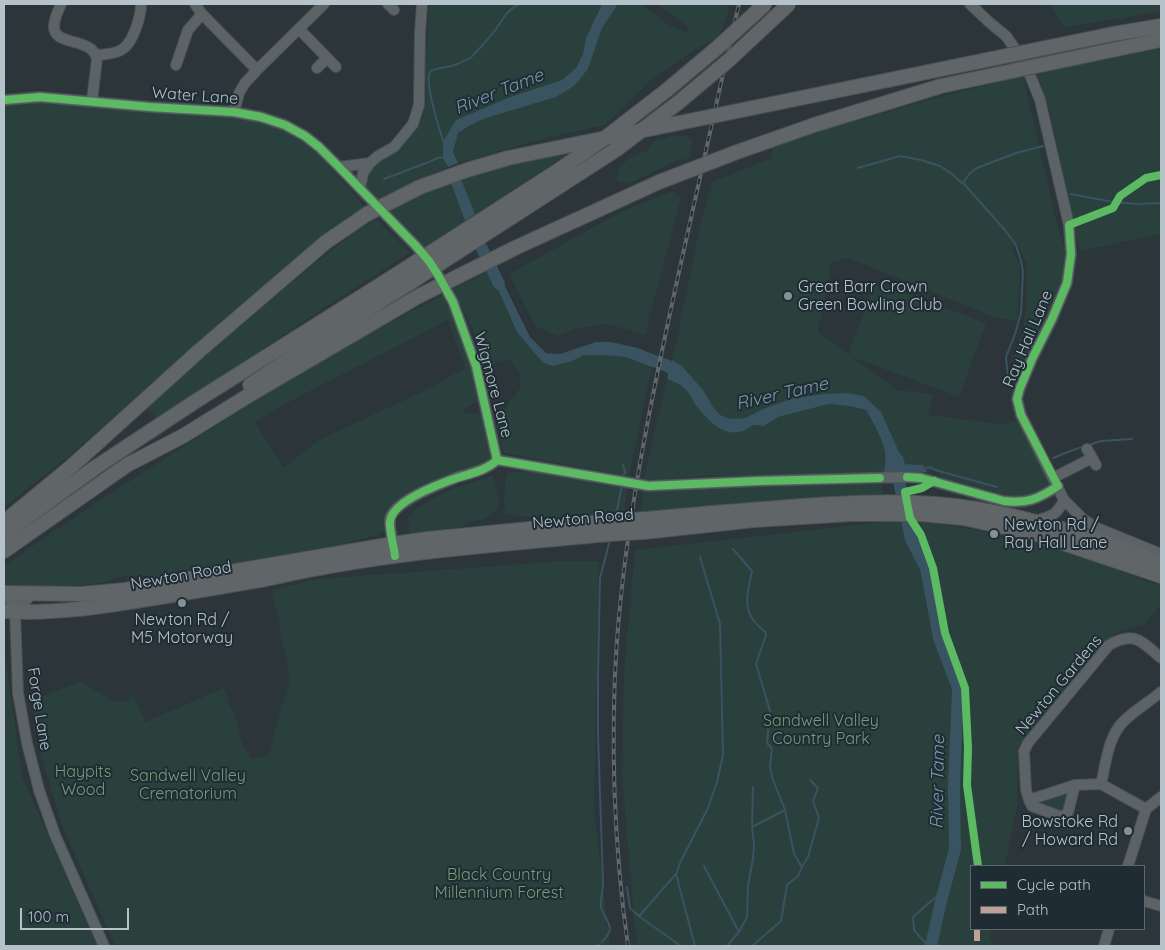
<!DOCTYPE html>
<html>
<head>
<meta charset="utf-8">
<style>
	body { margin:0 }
	#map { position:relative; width:1165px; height:950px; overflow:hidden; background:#2c3539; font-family:Quicksand,sans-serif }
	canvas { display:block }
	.frame { position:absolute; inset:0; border:5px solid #b6c2c9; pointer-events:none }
	.legend { position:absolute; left:970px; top:865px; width:175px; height:65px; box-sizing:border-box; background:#1f2c34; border:1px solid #5b6870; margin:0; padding:6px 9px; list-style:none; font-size:15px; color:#b6c2c9 }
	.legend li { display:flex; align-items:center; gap:10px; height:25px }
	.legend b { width:25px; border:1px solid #5b6870 }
	.scale { position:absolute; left:20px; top:908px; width:109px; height:22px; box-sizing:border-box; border:2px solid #b6c2c9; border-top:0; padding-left:6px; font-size:15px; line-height:18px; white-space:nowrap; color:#b6c2c9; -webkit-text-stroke:4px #1f2c34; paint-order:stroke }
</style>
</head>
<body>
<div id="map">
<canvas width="1165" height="950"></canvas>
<div class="frame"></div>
<ul class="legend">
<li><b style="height:6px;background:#5cba63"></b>Cycle path</li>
<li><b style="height:6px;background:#bda197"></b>Path</li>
</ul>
<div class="scale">100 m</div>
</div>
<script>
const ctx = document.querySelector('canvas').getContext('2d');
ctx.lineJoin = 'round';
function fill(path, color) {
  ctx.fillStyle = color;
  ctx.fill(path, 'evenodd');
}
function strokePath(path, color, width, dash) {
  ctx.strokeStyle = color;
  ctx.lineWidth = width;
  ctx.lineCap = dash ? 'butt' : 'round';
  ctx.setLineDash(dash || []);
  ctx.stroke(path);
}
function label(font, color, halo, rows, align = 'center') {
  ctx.font = font + ' Quicksand,sans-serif';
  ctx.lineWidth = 4;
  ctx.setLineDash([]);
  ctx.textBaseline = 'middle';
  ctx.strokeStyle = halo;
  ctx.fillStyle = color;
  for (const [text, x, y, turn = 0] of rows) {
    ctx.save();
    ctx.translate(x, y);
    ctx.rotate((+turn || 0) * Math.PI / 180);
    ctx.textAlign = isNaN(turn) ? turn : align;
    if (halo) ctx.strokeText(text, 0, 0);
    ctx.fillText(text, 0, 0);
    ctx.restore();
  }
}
const green = new Path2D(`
	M 429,4 L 602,4 L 586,38 L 583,54 L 576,68 L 562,80 L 510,97 L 456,120 L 443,158 L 448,167 L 416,181 L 377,200 L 364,186 L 371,168 L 403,144 L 423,116 L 426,99 L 426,64 Z
	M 618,4 L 639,4 L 652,12 L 667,24 L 688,33 L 687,26 L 657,4 L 730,4 L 726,20 L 718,37 L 696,49 L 650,81 L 605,125 L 538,140 L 458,163 L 453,152 L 458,133 L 469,126 L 483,119 L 556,97 L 588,69 L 602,28 Z
	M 1049,4 L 1161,4 L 1161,12 L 1064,27 Z
	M 1161,49 L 1161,234 L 1080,251 L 1049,108 L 1035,73 L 1116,57 Z
	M 1023,76 L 1058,228 L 1066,251 L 1062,283 L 1017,379 L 1013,359 L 1024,326 L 1027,294 L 1027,265 L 1017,242 L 1012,248 L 1020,266 L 1017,321 L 994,317 L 848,258 L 830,263 L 831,265 L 818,332 L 848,354 L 875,282 L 986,323 L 959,397 L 850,356 L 897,390 L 933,394 L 929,415 L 999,424 L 1020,421 L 1052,485 L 1034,495 L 1014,497 L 942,477 L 935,470 L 927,472 L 922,465 L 905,464 L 903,457 L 899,453 L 881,412 L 864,396 L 848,393 L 763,409 L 745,418 L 731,419 L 720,415 L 713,407 L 703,390 L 682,366 L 672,360 L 675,348 L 700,226 L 712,182 L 772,158 L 772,147 L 794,139 L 931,99 Z
	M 37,101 L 234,114 L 269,124 L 291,133 L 316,152 L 346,185 L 364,207 L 349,216 L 311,245 L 220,322 L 67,458 L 4,507 L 4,105 Z
	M 671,136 L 688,136 L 693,142 L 689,158 L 674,162 L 628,184 L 617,180 C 618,176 618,170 620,167 C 625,160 637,152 646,152 L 654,141 Z
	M 578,148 L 475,214 L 461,179 L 485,170 Z
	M 451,183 L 465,221 L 425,247 L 390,211 L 423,194 Z
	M 672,191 L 681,197 L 645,335 L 608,324 L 577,328 L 558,336 L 535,326 L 509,274 L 621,212 Z
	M 376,219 L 410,253 L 322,309 L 157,420 L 146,406 L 308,269 L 359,229 Z
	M 490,271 L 517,332 L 537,356 L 572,361 L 584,355 L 603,355 L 626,357 L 652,367 L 629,476 L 504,453 L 495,421 L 521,387 L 519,373 L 509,359 L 480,368 L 473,329 L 453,289 Z
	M 445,294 L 454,312 L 476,387 L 478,402 L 463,409 L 464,414 L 483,414 L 493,456 L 490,463 L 437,482 L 387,521 L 384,521 L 384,531 L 378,535 L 337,545 L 212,567 L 190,569 L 161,577 L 123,576 L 101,583 L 72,586 L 4,588 L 4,566 C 57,528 112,492 167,457 C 257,399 349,342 445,294 ZM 448,320 L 465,368 L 432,387 L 321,439 L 311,446 L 284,468 L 255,422 L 283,405 Z
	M 667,379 L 684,387 L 696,404 L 716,426 L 753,425 L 764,426 L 778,417 L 829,404 L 849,406 L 866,410 L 873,421 L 885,449 L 885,465 L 883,475 L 704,476 L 653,480 L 644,478 Z
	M 531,471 L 627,487 L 624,513 C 587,518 542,520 505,514 L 504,499 L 506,473 Z
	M 493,476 L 500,500 L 496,510 L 484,519 L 470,522 L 462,527 L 409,533 L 408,517 L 417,508 L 451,489 Z
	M 807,483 L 881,483 L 883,494 L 748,503 L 640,513 L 643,489 L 660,491 Z
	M 890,521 L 921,521 L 1038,541 L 1161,586 L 1161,607 L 1158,608 L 1145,624 L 1115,633 L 1018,747 L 1017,806 L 1005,866 L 971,866 L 971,929 L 992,929 L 990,938 L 995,946 L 638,946 L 634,920 L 622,775 L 624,672 L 635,550 Z
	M 563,561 L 599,561 L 594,809 L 610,946 L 115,946 L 62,825 L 40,751 L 32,700 L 67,687 L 81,681 L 114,702 L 129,700 L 132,697 L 134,696 L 145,722 L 224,688 L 230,707 L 234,712 L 241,741 L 251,759 L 268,755 L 290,678 L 272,590 L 317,579 Z
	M 4,648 L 22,776 L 97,946 L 4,946 Z
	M 1067,791 L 1069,793 L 1065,809 L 1061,812 L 1035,805 L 1034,801 Z`);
const water = new Path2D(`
	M 602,4 L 618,4 L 602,28 L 588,69 L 574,86 L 556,97 L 483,119 L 469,126 L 458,133 L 453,152 L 458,163 L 448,167 L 443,158 L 443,142 L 456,120 L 510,97 L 562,80 L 576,68 L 583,54 L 586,38 Z
	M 461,179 L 475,214 L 465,221 L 451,183 Z
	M 496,268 L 530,337 L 546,353 L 560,354 L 596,342 L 611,342 L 638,348 L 655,356 L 652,367 L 626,357 L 603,355 L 584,355 L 572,361 L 553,366 L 544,363 L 537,356 L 517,332 L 490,271 Z
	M 672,360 L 682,366 L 703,390 L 713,407 L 720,415 L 731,419 L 745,418 L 763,409 L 794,398 L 824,394 L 848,393 L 864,396 L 881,412 L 899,452 L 903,457 L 905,464 L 923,465 L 927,472 L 883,475 C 885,467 886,459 885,451 C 883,441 872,419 866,410 L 849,406 L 829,404 L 778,417 L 764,426 L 753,425 C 729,444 710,423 695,404 C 692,399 689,392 684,388 C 680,384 672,381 667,379 Z`);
const stream = new Path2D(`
	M 444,143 C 440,132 424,81 430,72 C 433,68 447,67 452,66 C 457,64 465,61 470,58 C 476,53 491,36 496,29 C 504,18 506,11 519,4
	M 858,168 L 900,156 L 921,160 L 940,166 L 952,174 L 962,183
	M 384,179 L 429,162 C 434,159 440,156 445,158
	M 1071,194 L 1113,202 L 1137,204 L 1161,203
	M 1008,376 L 1006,357 L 1015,334 L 1021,313 L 1023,272 L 1021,261 L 1016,245 L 1005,230 L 963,183 L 970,173 L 977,168 L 1016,153 L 1043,146
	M 1053,458 L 1073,450 L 1101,441 L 1132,439
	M 623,465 L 625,472 L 623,477
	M 926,468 L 930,467 L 935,470 L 997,487
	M 616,516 L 622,484
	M 733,549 L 752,571 C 749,587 742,606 754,621 C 757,625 762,629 765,632 L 766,635 L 756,664 L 770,711 L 767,743 L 772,749 L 770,766 L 772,777 L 785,810 L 794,854 L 802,867 L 798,876 L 787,885 L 781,921 L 752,946
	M 752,827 L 785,810
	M 704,866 L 739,932 L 727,946
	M 802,867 L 808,857 L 819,818 L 813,801 L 818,788 L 810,780
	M 676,874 L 695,946
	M 627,887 L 630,908 L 640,917 L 681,946
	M 639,916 L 676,874 L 681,861 L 708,808 L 717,782 L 723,755 L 720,624 L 700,557
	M 739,932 L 747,917 L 748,885 L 753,859 L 754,844 L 752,827 L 753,787
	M 602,942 C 604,939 608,936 609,932 C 613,925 602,915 601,907 C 600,899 603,891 603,883 L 598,734 L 598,675 L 600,578 L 610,540
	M 598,946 L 599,945
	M 928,946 L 914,930 L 913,917 L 931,901 L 944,892`);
const river = new Path2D(`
	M 473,230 L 499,284
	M 638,355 L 668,366 L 682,378
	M 896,467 L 911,539 L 926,568 L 939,638 L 958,688 L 954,786 L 955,849 L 941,901 L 931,946`);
const minor = new Path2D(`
	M 61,4 C 58,11 54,19 54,26 C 53,47 92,36 97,59 L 92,101
	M 195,4 L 202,14 L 257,70
	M 388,4 L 394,10
	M 970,4 L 989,22 L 1006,36 L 1025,63 L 1040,100 L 1052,152 L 1069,225 L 1071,254 L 1067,283 L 1052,319 L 1032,359 L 1020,388 L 1017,399 L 1021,415 L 1064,500 L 1083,519 L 1097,528 L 1161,554
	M 299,29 L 336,67
	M 96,55 C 119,54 128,51 136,28 C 139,20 141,12 141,4
	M 176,65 L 188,30 L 202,14
	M 317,68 L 327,58
	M 4,100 L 40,97 L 150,107 L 234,112 L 261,117 L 285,125 L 305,136 L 319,147 L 339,167 L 415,245 L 429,261 L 438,275 L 453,302 L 476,366 L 497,460 C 487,470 471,473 458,477 C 440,484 395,500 390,519 C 389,527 393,542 394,550
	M 234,112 L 239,93 L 245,83 L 257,70 L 324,4
	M 339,167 L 370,163
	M 360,188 L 363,173 L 370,163 L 378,156 L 394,147 L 413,124 L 419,105 L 420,33 L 422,4
	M 1087,449 L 1096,465
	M 497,460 L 614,480
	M 1053,478 L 1092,458
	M 649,486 L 758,481 L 907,477 L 921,478 L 1004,501 C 1027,504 1038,499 1058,486
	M 1035,521 C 1052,516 1056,516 1064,500
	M 4,595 L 13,602 L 15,612 L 18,693 L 27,743 L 39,790 L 55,835 L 104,946
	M 15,612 L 32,594
	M 1101,784 C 1106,763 1108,736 1124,721 C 1135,710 1149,702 1161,692
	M 1075,785 L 1068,812 L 1064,816 L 1059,816 L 1032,806 L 1029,800 L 1026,790 L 1024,751 L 1028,743 L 1109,645 C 1135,630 1142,642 1161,658
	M 1029,800 L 1075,785 L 1101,784 L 1146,809
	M 1128,866 L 1146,809 L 1161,797
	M 1144,901 L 1161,906
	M 1104,946 L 1109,929`);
const highway = new Path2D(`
	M 1113,34 L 1161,26
	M 1117,49 L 1161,40
	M 250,385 L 292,357 L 408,284
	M 646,519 C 697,514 748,510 800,506 C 859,502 919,499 977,509 C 1040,520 1102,540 1161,564
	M 4,522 L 72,466 L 199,351 L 326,242 L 367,214
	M 644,532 L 755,520 L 851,514 L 920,514 L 963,518 L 1036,534 L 1161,576
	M 4,534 L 96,467 L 196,401 L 399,273
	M 4,551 L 127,465 L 183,436 L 251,394 L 417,297
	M 4,593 L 81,594 L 125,590 L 393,544 L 427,539 L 611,521
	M 4,611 C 55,615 111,605 161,597 C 196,591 231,585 266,579 C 286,575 305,570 325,567 C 419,550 515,543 610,534`);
const rail = new Path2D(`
	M 628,946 C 614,848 610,739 617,640 C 626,521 650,405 675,290 C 696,194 717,99 739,4`);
const minorBridge = new Path2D(`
	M 614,480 L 649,486`);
const highwayBridge = new Path2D(`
	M 367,214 L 420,187 L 467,170 L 508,158 L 1113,34
	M 399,273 L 556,172 L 601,141 L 667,90 L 717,48 L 765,4
	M 408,284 L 617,149 L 679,102 L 729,60 L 789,4
	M 417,297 L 517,247 L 659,182 L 737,152 L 814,125 L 941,86 L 1117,49
	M 611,521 L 646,519
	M 610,534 L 644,532`);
const quiet = new Path2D(`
	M 977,929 L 977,946`);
const cycleway = new Path2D(`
	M 4,100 L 40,97 L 150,107 L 234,112 L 261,117 L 285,125 L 305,136 L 319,147 L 339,167 L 415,245 L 429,261 L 438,275 L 453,302 L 476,366 L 497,460 C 485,472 464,475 448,481 C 432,487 391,503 390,522 C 389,530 394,547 395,556
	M 497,460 L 649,486 L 758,481 L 880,478
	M 907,477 L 921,478 L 1004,501 C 1027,504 1038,499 1058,486 L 1021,415 L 1017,399 L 1020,388 L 1032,359 L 1052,319 L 1067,283 L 1071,254 L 1069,225 L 1113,208 L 1120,196 L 1146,178 L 1161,175
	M 934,481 L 922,488 L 905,492 L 910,518 L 921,535 L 933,568 L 945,633 L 965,688 L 968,748 L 967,785 L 978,866`);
const markers = [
	[788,296,5,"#869197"],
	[994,534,5,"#869197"],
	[182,603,5,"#869197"],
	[1128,831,5,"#869197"]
];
const streetNames = [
	["Water Lane",195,96,4],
	["Ray Hall Lane",1028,339,-67],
	["Wigmore Lane",493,385,75],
	["Newton Road",583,519,-5],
	["Newton Road",181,576,-10],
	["Newton Gardens",1059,685,-50],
	["Forge Lane",39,709,81]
];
const poiNames = [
	["Great Barr Crown",798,287],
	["Green Bowling Club",798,305],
	["Newton Rd /",1004,525],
	["Ray Hall Lane",1004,543],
	["Newton Rd /",182,620,"center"],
	["M5 Motorway",182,638,"center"],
	["Bowstoke Rd",1118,822,"right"],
	["/ Howard Rd",1118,840,"right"]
];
const parkNames = [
	["Sandwell Valley",821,721],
	["Country Park",821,739],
	["Haypits",83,772],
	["Wood",83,790],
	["Sandwell Valley",188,776],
	["Crematorium",188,794],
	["Black Country",499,875],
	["Millennium Forest",499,893]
];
const waterNames = [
	["River Tame",499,92,-22],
	["River Tame",782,394,-13],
	["River Tame",938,782,-89]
];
fill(green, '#29403d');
fill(water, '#395361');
strokePath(stream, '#395361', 2);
strokePath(river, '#395361', 12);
strokePath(minor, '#4a5054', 12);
strokePath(highway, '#495055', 16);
strokePath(minor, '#5c6367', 10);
strokePath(highway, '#606567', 14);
strokePath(rail, '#60666a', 4);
strokePath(rail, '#1f2c34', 2, [5.5]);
strokePath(minorBridge, '#4a5054', 12, []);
strokePath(highwayBridge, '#495055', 16, []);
strokePath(minorBridge, '#5c6367', 10);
strokePath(highwayBridge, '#606567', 14);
strokePath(quiet, '#bda197', 6, [12, 6]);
strokePath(cycleway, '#5cba63', 8);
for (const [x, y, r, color] of markers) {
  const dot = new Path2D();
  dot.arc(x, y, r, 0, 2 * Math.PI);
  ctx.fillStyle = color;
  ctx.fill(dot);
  strokePath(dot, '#1f2c34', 2);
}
label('16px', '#b6c2c9', '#1f2c34', streetNames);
label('16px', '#b6c2c9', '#1f2c34', poiNames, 'left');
label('16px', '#769e75', '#1f2c34', parkNames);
label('italic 18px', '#789aab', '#1f2c34', waterNames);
</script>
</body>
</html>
